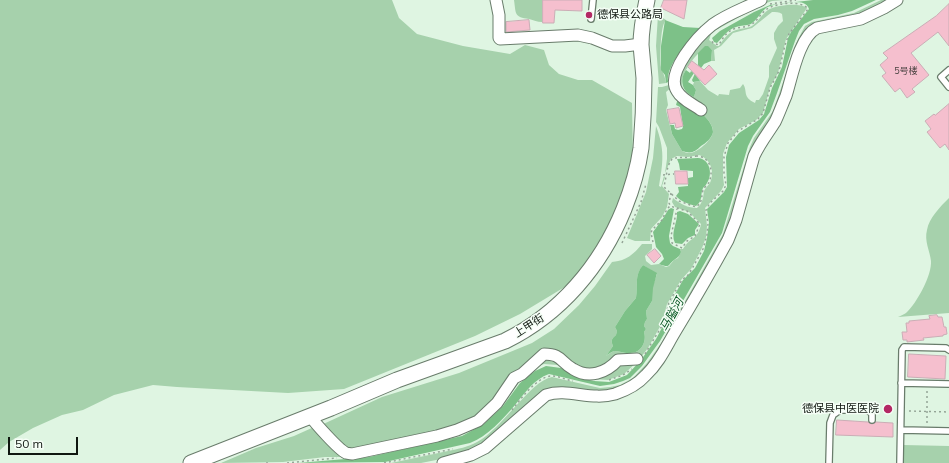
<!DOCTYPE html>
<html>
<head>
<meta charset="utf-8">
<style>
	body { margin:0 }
	#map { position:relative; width:949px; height:463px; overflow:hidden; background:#dff5e2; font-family:Mulish,sans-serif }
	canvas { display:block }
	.scale { position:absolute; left:8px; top:437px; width:70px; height:18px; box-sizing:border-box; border:2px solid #0f1710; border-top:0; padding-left:5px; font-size:12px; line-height:14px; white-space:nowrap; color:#0f1710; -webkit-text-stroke:3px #f5fef6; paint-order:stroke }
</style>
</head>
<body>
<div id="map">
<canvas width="949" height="463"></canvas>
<div class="scale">50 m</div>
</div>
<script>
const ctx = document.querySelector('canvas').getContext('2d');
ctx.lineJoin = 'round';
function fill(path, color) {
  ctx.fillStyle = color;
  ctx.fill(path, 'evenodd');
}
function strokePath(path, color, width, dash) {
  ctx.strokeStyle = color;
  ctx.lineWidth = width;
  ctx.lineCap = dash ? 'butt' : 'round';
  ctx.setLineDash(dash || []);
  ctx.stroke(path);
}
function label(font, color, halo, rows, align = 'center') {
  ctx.font = font + ' Mulish,"Noto Sans SC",sans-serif';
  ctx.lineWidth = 3;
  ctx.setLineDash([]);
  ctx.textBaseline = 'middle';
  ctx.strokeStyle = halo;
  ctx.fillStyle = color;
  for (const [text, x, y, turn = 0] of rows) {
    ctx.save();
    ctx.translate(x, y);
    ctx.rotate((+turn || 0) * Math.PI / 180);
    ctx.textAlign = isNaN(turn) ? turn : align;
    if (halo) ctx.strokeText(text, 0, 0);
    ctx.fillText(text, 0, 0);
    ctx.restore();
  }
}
const green = new Path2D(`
	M 0,0 L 392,0 L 399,18 L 417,34 L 463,46 L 510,54 L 525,45 L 544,50 L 549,65 L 559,74 L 578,80 L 592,80 L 632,103 L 633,163 L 625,191 L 599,247 L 573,282 L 520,314 L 475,336 L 344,389 L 288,393 L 177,387 L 153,385 L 114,395 L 83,410 L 62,415 L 33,428 L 9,442 L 0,450 Z
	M 514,0 L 542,0 L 542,22 C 537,22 534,20 529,19 C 514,17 516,14 514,0 Z
	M 769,0 L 784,0 L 772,1 L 761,5 L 716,30 L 711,34 L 709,40 L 717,46 L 719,46 C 725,37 729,31 740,29 C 744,28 748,28 752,26 C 758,22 762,14 768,10 C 775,5 800,2 807,8 L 786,39 L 778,73 L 770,87 L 763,113 L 756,120 L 739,129 L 727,143 L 723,154 L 723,176 L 724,185 L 721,191 L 705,208 L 707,226 L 706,237 L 702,248 L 691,269 L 681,280 L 670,299 L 667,304 L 662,323 L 648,348 L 638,361 L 624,374 L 608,380 L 592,379 L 580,375 L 558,365 L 544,364 L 535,367 L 520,381 L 505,401 L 484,422 L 465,433 L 353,457 L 325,457 L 283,462 L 221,463 L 256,448 L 294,436 L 314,427 L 317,427 L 344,453 L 351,455 L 457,432 L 479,422 L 497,405 L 515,380 L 522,376 L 544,356 L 550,356 L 557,357 L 575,372 L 589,376 L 604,372 L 611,368 L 617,362 L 633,361 L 638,360 L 636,358 L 618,359 L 612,365 L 603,370 L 589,373 L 575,369 L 557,354 L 545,353 L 538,357 L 521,373 L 512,379 L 496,403 L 477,420 L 457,429 L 355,452 L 345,451 L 319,426 L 382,397 L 459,373 L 532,343 L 554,329 L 579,305 L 595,286 L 612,262 C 626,261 634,254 642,244 L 652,244 L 652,249 L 645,256 L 646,261 L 651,265 L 659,264 L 666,267 L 669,266 L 674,260 L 678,258 L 681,252 L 680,249 L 683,249 C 690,237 698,240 701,224 L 689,212 L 675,207 L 672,202 L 673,198 C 680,204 688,208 697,208 C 703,203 703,198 704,191 C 705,188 708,186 710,183 C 715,172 711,159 699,155 L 688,157 L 677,156 L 671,159 L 665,173 L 667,159 L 667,148 L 659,127 L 656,122 L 658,87 L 662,87 L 669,85 L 672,87 L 666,92 L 668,105 L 666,110 L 672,134 L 682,151 C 686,153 690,154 694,152 C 701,149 714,138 713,130 C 711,120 704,117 697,110 L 702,111 L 703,109 C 696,101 682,97 679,86 C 676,76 680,69 685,60 C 702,34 722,23 749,9 C 755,6 762,2 769,0 ZM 772,12 C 776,12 779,12 782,14 L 783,21 L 778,26 L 774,33 L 774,39 L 777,48 L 769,66 L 769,77 L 763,94 L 759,100 L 756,100 L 755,103 C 742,97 748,91 743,84 L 740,88 L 730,90 L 729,95 L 719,94 L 718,96 L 708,90 L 700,81 L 694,82 L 693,85 L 696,90 L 694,97 C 672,89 685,69 695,57 C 699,53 702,49 707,46 L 712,50 L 711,61 L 715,61 L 714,50 L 721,46 L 733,33 L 752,28 ZM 643,265 L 657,274 L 652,288 L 652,301 L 646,311 L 647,319 L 645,322 L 644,326 L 646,329 L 644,332 C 647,342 641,353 630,353 C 625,354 620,351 614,351 C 611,352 609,354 606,356 L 613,346 C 611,341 611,339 616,335 L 617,331 L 615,327 L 625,311 L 636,298 C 638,286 634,276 643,265 Z
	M 881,0 L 890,0 L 868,12 L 815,25 L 791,68 L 729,227 L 658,355 L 636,380 L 606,392 L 549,388 L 545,390 L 487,442 L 456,456 L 421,463 L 391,463 C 410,459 429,455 448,451 C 458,449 468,447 477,442 C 502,429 530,381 552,377 L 591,386 L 600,388 L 610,387 L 620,385 L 633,378 L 647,363 L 662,342 L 723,234 L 750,147 L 754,138 L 773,111 L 798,39 L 805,26 L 812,22 L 854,13 Z
	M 658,15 L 666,20 C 660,25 660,59 661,67 C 663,73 665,76 666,83 L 659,84 L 656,46 Z
	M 656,126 C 665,150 663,162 659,186 L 661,187 L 664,176 L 665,177 L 662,186 L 669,194 L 667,207 L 662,217 L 651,229 L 650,241 L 635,241 L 627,238 L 646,192 L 653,158 Z
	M 949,198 L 949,313 L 898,317 C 901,316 904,314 906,313 C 917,303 932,275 931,261 C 930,251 924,241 927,230 C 929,218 940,207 949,198 Z
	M 903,445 L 949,446 L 949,463 L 903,463 Z`);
const water = new Path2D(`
	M 813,0 L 876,0 L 852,11 L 838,15 L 814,19 L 804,24 L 799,31 L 795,41 L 777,93 L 770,112 L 753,136 L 748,146 L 722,233 L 660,341 L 642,366 L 630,378 L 623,381 L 614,384 L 600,386 L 549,374 C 534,379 524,394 515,405 C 502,420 488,436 470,443 L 385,462 L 298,463 L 369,457 L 462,436 L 484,424 L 503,406 L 520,383 L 535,371 L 546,366 L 561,368 L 585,379 L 594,381 L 609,382 L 627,375 L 641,360 L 656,339 L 665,322 L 670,303 L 683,280 L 695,268 L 704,251 L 707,238 L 709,223 L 707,209 L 724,192 L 727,187 L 726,157 L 729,145 L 739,133 L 759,120 L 764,114 L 772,88 L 782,67 L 788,38 L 791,32 L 809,9 C 808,6 806,4 803,3 C 795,1 772,4 766,8 C 760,13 757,20 751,24 C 746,26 741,25 736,27 C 727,30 723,37 717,43 L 714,42 L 712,38 L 720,31 L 754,12 L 770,5 Z
	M 665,20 L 683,27 L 700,28 L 701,26 L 702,28 C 690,41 666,63 668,82 L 666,83 L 665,75 L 661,70 L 661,46 Z
	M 705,46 L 708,46 L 712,50 L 711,61 L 704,64 L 696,75 L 700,81 L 693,82 L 692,80 L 698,67 L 698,53 Z
	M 686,70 L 690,73 L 691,71 L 694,73 L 688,82 L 693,85 L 696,90 L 694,97 C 682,92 679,80 686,70 Z
	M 678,98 C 689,105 713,117 713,132 C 712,138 706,143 701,146 C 695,152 691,154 682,151 L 672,134 L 670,125 L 674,125 L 675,129 L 678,130 L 682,129 L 683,127 L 680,107 L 676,105 Z
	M 698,158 C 710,159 713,174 707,183 C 706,185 704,187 703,188 C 700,195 703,201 696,206 C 689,204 681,202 676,196 L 679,192 L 678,187 L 688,186 L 688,178 L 693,177 L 693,171 L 680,170 L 679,164 L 677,159 Z
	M 671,208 L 674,209 L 669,236 L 670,243 L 673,246 L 680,249 L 681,252 C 679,257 678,257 674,260 C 667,266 670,268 659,264 L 664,259 L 662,254 L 656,247 L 653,232 L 664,217 L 668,210 Z
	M 680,211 L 688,214 L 699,224 L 695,230 L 695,235 L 688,238 L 682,244 L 675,243 C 670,233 678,222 677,212 Z
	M 643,265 L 657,273 L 653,288 L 652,301 L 646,311 L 647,319 L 645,322 L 644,326 L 646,329 L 644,332 C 647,342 641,353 630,353 C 625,354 620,351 614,351 C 611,352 608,354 606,356 L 613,346 C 611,341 611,339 616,335 L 617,331 L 615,327 L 625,311 L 636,298 C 638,286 634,275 643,265 Z`);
const building = new Path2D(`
	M 543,0 L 582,0 L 582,11 L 555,10 L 554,23 L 543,23 Z
	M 664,0 L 687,0 L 684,19 L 661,8 Z
	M 949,4 L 949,46 L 938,32 L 911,53 L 929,75 L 912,89 L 915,92 L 907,98 L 900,88 L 895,92 L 882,76 L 886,73 L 880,65 L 888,58 L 883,53 L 936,16 Z
	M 529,20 L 530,30 L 506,32 L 506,22 Z
	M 692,61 L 704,70 L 709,65 L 717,74 L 705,85 L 688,67 Z
	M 949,104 L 949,150 L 945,144 L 940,148 L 927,132 L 931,129 L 925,121 L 934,114 L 935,115 Z
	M 679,108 L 683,126 L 676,128 L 675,123 L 670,124 L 667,110 Z
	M 675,171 L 687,171 L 688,184 L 676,184 Z
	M 655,249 L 661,256 L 654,263 L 647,255 Z
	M 937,315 L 938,317 L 942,317 L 944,327 L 946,327 L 947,334 L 943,335 L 943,336 L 923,338 L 924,340 L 907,342 L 907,340 L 903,340 L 902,332 L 907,332 L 906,323 L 909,323 L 909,321 L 930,319 L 929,316 Z
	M 909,354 L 946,356 L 945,379 L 908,377 Z
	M 837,420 L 868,422 L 872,424 L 876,422 L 893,423 L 893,437 L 836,435 Z`);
const path = new Path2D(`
	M 770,4 L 796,0
	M 696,156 C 710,156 714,171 709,182 C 708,185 704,187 703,190 C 701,197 703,202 696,207 L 679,201 L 664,187 L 668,166 L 672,159 C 680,156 688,159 696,156 Z
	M 663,175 L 674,174
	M 671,193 L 669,203 L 671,207
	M 653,242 L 651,233 L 652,230 L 662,220 L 667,209 L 670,206 L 687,211 L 700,224 L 695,236 L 687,241 L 682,248 L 672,243 L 671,236 L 677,209
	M 622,243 L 641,202 L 646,184
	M 645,354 L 663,324 L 669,302 L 682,280 L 688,275 L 693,267 L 703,249 L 707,235 L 708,224 L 706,210 L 710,203 L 723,191 L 726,185 L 724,173 L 724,157 L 728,143 L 738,131 L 758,119 L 763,113 L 770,88 L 779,71 L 785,45 L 789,34 L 808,9 C 802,0 776,3 767,9 C 761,13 758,20 752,24 C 747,27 742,27 737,28 C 728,30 723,37 719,45 L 713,43 L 711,39
	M 609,380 L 623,375 L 632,369
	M 927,391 L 927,423
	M 512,410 C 520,400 537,376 552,376 C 559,376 566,380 573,381
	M 909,411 L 949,412
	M 266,463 L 271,463
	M 287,463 L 337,458
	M 384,463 L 453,449`);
const lane = new Path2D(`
	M 591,19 L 593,0
	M 949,70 L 941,77 L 949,87
	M 901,383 L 949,384
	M 901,430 L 949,431
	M 829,463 L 830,423 L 833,415 L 840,410 L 868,410 L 872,414 L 872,420
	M 900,463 L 902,350 L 904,347 L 946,348 L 949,350`);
const street = new Path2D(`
	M 496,0 L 499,15 L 499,38 L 500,39 L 578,35 L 592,38 L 612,46 L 625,46 L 641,44
	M 701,110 C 693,104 682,100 677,91 C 665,73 698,36 712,25 C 727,14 745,8 761,0
	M 310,416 C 315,423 338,449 346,453 C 347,453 350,454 352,454 L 437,436 L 457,430 L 478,421 L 497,403 L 514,378 L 522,374 L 544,354 C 562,354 560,362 573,369 C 589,379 606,373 618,360 L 637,359
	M 443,463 L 471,455 L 485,448 L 546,395 C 568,388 591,401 615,394 C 627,390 638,384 646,375 C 659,363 666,347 675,332 C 693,302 711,271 728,240 L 736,220 L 754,156 C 760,143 768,133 775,122 C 779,114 782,105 786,96 C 792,77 799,37 817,28 L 861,19 L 884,8 L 897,0`);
const secondary = new Path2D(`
	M 191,463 L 331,408 L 397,380 L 505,341 C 560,314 601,266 624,209 C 632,189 638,169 641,148 C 643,125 644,101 644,78 C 643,67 642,56 641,45 C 641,31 644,14 647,0`);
const markers = [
	[589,15,4,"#b32864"],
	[888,409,5,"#b32864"]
];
const numberNames = [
	["5号楼",906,71]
];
const poiNames = [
	["德保县公路局",597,15],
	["德保县中医医院",879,409,"right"]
];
const streetNames = [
	["上甲街",529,326,-33]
];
const waterNames = [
	["马隘河",672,315,-61]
];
fill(green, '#a6d1ac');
fill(water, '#7dc188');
fill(building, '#f5bfce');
strokePath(building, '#caadb5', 1);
strokePath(lane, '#697c6b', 8);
strokePath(street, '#697c6b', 13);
strokePath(secondary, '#697c6b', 17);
strokePath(path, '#94a496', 1.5, [2, 3]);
strokePath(lane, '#fff', 5.5);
strokePath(street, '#fff', 11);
strokePath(secondary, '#fff', 15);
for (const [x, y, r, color] of markers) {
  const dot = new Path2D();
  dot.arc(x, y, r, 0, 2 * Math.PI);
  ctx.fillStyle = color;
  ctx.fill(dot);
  strokePath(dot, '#f5fef6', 1.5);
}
label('9px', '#484140', null, numberNames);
label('11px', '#0f1710', '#f5fef6', poiNames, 'left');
label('11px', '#0f1710', '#f5fef6', streetNames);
label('italic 12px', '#0b5925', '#f5fef6', waterNames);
</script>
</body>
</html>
